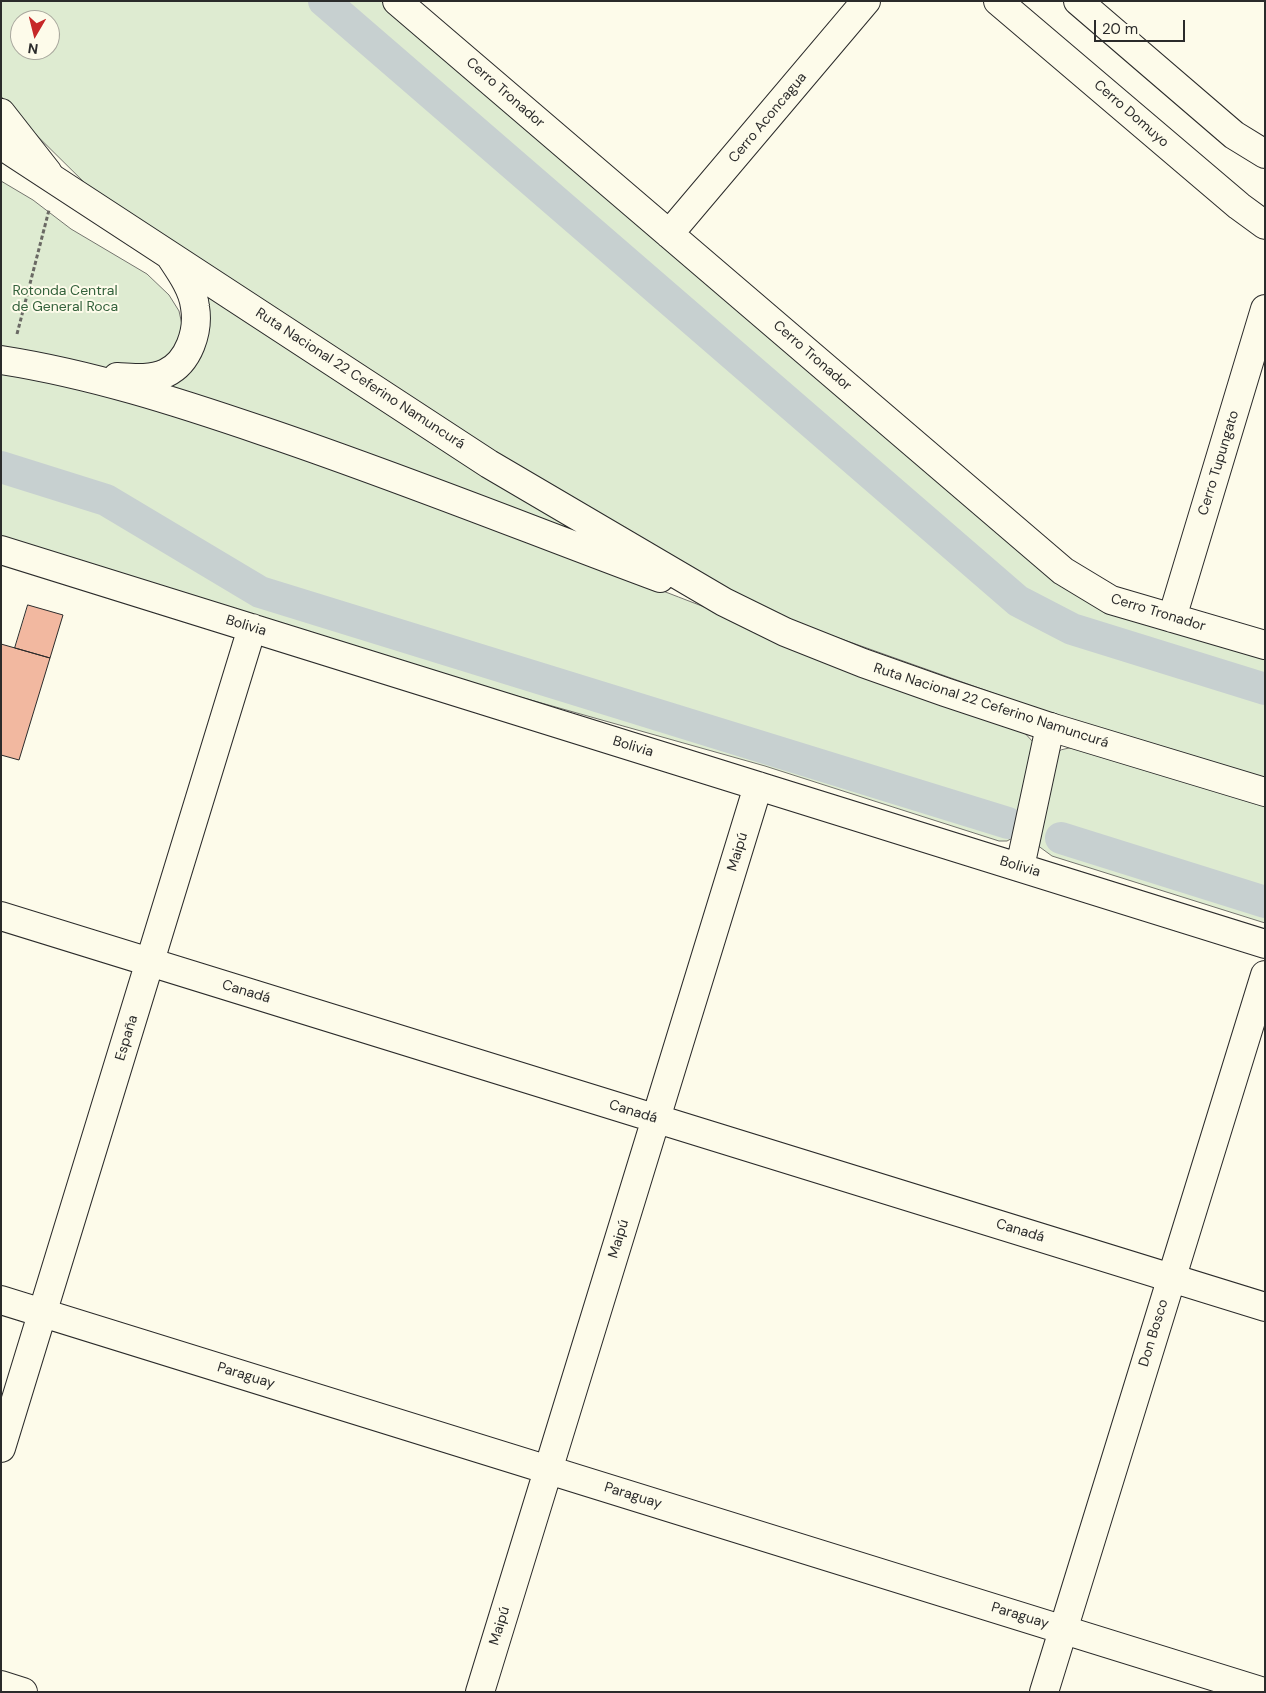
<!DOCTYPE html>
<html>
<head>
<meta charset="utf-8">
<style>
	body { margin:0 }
	#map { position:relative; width:1266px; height:1693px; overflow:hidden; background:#fdfbea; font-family:"DM Sans",sans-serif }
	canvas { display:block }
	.frame { position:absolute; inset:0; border:2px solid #2b2b2b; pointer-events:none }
	.north { position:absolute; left:10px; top:10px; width:50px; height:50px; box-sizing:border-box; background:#fdfbea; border:1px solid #a9a89e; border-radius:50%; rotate:188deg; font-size:14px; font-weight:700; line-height:20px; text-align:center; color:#2b2b2b }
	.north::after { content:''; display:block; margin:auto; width:18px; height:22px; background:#c62828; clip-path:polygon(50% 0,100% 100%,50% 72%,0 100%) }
	.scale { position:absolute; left:1094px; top:20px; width:91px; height:22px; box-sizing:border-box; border:2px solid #2b2b2b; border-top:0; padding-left:6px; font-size:15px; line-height:18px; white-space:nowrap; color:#2b2b2b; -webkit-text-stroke:4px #fdfbea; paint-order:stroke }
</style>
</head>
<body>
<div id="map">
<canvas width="1266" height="1693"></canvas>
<div class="frame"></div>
<div class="north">N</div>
<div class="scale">20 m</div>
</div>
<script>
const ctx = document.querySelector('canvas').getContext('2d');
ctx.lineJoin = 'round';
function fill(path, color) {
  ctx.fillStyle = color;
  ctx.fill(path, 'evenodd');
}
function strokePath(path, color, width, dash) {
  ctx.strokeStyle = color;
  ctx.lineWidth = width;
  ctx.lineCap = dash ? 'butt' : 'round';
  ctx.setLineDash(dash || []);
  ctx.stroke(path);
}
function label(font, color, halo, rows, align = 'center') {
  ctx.font = font + ' "DM Sans",sans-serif';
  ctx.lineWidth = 4;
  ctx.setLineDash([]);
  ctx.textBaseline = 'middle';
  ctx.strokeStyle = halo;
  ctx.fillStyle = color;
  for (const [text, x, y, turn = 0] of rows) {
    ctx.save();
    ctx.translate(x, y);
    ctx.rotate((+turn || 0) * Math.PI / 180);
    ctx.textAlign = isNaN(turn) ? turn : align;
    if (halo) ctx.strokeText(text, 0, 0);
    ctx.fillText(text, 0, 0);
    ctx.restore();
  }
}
const green = new Path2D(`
	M 1,1 L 381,1 L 1069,589 L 1265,655 L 1265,778 L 1052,714 L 788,620 L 729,591 L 493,456 L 93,191 L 14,113 L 1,96 ZM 20,20 L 50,20 L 50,50 L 20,50 Z
	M 1,181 L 33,200 L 71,229 L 147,274 L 169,295 L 179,311 L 183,329 L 180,349 L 164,366 L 115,371 L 1,353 Z
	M 190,281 L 600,543 L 145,383 L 181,367 Z
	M 1,368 L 52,376 L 336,465 L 1021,729 L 1034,743 L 1016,836 L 1007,841 L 999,841 L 765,766 L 254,622 L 1,542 Z
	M 1074,747 L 1265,801 L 1265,923 L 1052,856 L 1037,845 L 1054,755 L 1061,750 Z`);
const canal = new Path2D(`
	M 324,1 L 1018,601 L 1072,629 L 1265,689
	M 1,467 L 106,500 L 260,592 L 1008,823
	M 1061,838 L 1265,902`);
const building = new Path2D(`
	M 28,605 L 63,615 L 50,658 L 15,648 Z
	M 1,644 L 50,658 L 19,760 L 1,755 Z`);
const path = new Path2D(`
	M 17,334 L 49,210`);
const minor = new Path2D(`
	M 397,1 L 1063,571 L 1111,600 L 1265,645
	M 998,1 L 1239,206 L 1265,225
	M 1078,1 L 1234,135 L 1265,154
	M 669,234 L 866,1
	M 1,550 L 1265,944
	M 1172,618 L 1265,309
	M 1020,867 L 1050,727
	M 1,916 L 1265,1307
	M 1,1300 L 1264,1692
	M 1,1448 L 252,628
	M 1,1685 L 23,1692
	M 480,1692 L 758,786
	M 1044,1692 L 1265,975`);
const secondary = new Path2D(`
	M 1,113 L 48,173`);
const trunk = new Path2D(`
	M 1,145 L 489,464 L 724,602 L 785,632 L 863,663 L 945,692 L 1050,727 L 1265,792
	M 1,360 C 91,374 178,402 263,431 C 397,476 528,529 660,578
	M 117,377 C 132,378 152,380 166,373 C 189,362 199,331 195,307 C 193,289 180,271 170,256`);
const streetNames = [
	["Cerro Tronador",505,93,41],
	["Cerro Domuyo",1131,114,41],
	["Cerro Aconcagua",768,118,-50],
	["Cerro Tronador",812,356,41],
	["Ruta Nacional 22 Ceferino Namuncurá",360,379,33],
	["Cerro Tupungato",1219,463,-73],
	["Cerro Tronador",1158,613,17],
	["Bolivia",246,626,17],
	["Ruta Nacional 22 Ceferino Namuncurá",991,706,18],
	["Bolivia",633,747,17],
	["Maipú",738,852,-73],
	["Bolivia",1020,867,17],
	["Canadá",246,992,17],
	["España",127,1038,-73],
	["Canadá",633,1112,17],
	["Canadá",1020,1231,17],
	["Maipú",619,1239,-73],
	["Don Bosco",1154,1333,-73],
	["Paraguay",246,1376,17],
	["Paraguay",633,1496,17],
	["Paraguay",1020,1616,17],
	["Maipú",500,1626,-73]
];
const parkNames = [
	["Rotonda Central",65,291],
	["de General Roca",65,307]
];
fill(green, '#deebd1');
strokePath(green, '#74746e', 1);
strokePath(canal, '#c7d0d0', 32);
fill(building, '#f2b8a0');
strokePath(building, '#2b2b2b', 1);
strokePath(minor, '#2b2b2b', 30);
strokePath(secondary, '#2b2b2b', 30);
strokePath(trunk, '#2b2b2b', 30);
strokePath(path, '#6a6964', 3, [4, 2.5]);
strokePath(minor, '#fdfbea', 28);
strokePath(secondary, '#fdfbea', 28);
strokePath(trunk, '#fdfbea', 28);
label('14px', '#2b2b2b', '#fdfbea', streetNames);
label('14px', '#34623c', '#fdfbea', parkNames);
</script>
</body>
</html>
